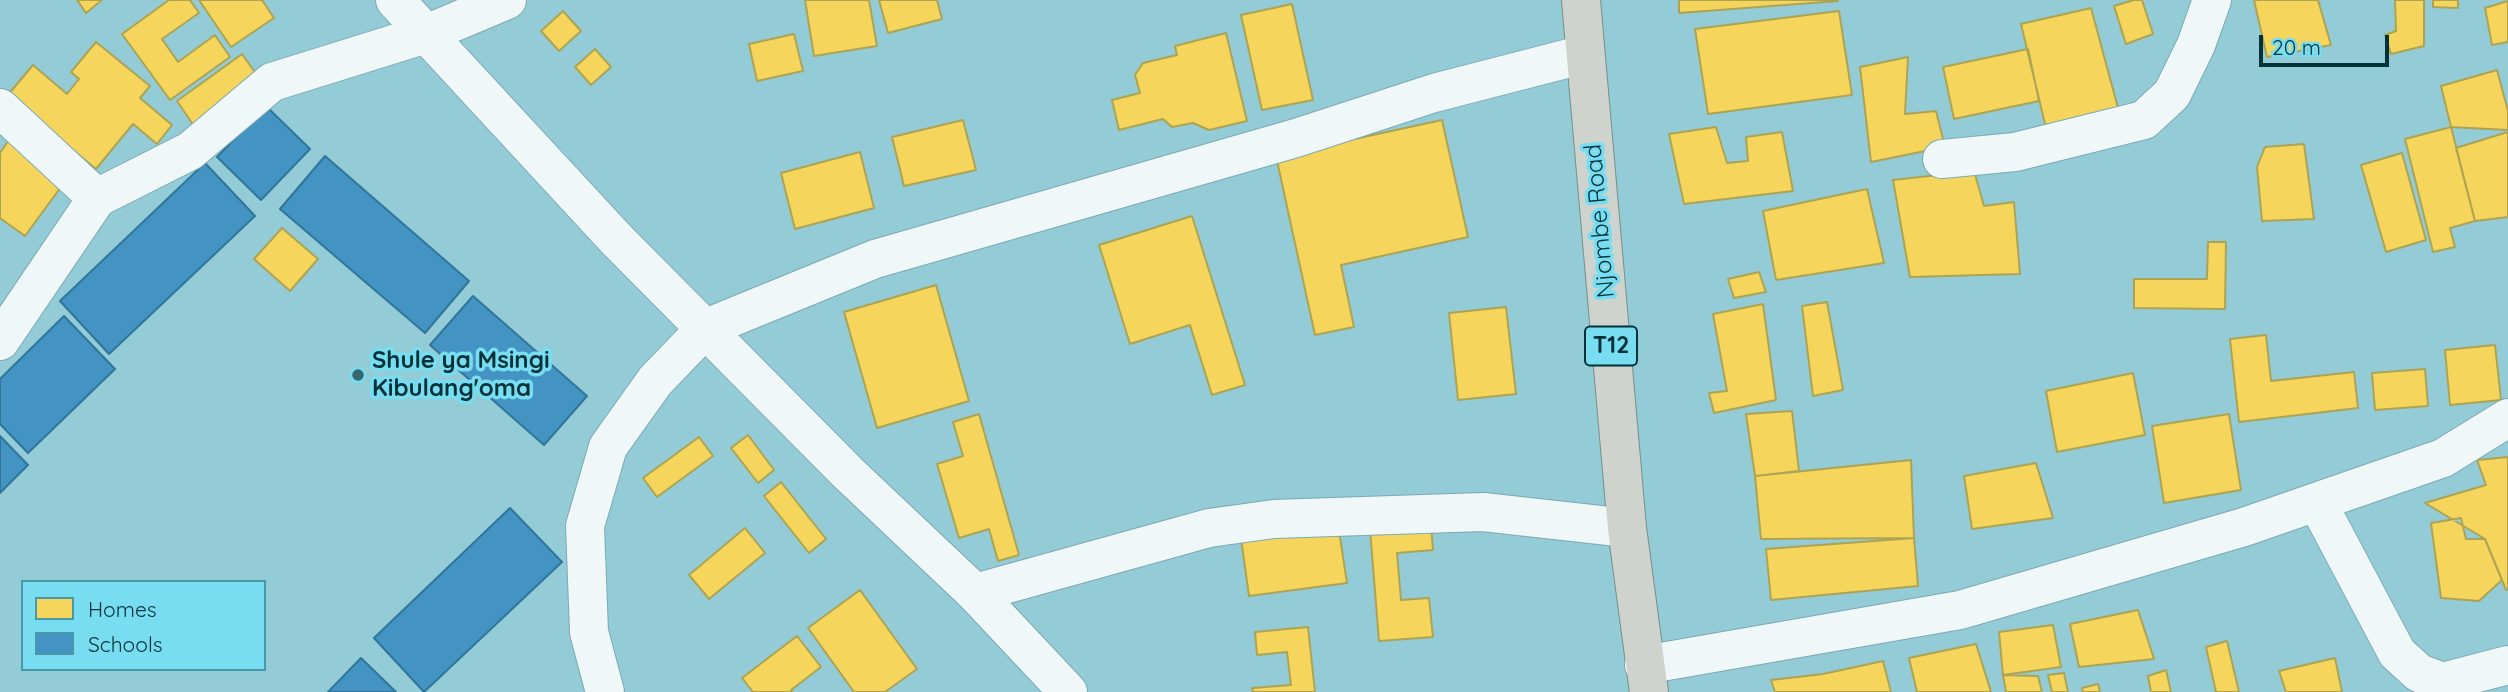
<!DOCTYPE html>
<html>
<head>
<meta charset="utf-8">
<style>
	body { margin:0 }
	#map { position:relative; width:2508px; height:692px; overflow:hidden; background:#93cbd6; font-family:Quicksand,sans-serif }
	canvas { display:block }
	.legend { position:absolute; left:21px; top:580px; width:245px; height:91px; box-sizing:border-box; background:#78ddf1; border:2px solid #4898a7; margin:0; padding:9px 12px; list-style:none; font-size:21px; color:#013139 }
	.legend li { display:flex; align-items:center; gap:14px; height:35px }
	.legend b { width:35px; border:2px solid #4898a7 }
	.scale { position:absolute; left:2259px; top:35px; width:130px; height:32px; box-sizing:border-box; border:4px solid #013139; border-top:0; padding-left:9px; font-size:21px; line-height:24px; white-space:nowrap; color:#013139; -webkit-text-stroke:5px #78ddf1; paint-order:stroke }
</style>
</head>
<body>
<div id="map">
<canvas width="2508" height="692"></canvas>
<ul class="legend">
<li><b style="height:19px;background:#f6d55c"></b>Homes</li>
<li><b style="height:19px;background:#4393c3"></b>Schools</li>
</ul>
<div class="scale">20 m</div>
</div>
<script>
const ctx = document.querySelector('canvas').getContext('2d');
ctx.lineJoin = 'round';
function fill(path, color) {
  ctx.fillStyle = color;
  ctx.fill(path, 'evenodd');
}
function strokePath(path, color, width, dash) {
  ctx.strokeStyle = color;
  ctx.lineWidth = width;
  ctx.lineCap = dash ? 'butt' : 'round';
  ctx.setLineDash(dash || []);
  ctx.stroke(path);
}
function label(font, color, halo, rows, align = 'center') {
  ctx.font = font + ' Quicksand,sans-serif';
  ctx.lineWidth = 7;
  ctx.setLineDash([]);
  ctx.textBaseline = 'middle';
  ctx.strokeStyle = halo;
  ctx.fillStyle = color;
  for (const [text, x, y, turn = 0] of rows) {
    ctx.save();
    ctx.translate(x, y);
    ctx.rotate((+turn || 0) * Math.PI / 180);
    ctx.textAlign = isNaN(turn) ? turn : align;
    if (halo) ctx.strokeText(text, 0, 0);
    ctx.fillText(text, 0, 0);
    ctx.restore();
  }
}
const homes = new Path2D(`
	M 77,0 L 102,0 L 86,13 Z
	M 169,0 L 190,0 L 199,13 L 162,39 L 178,62 L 215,35 L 230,57 L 170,100 L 122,34 Z
	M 199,0 L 262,0 L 274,18 L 231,47 Z
	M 805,0 L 869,0 L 877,46 L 814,56 Z
	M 879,0 L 937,0 L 942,19 L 888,33 Z
	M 1679,0 L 1838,0 L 1838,1 L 1679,13 Z
	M 2134,0 L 2142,0 L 2153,34 L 2126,44 L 2114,6 Z
	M 2254,0 L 2318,0 L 2331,45 L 2267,57 Z
	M 2395,0 L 2424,0 L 2424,46 L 2391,54 L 2385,35 L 2396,31 Z
	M 2433,0 L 2458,0 L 2458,8 L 2433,7 Z
	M 2508,1 L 2508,42 L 2492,45 L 2485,8 Z
	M 1292,4 L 1313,100 L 1262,110 L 1241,15 Z
	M 2091,8 L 2118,108 L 2046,128 L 2021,24 Z
	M 563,11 L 581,31 L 559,51 L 541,31 Z
	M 1839,11 L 1852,95 L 1708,114 L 1695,29 Z
	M 1226,33 L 1247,121 L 1209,130 L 1193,123 L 1172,127 L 1163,119 L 1119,130 L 1112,100 L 1140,93 L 1135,75 L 1143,63 L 1177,55 L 1175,46 Z
	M 794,34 L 803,71 L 757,81 L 749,44 Z
	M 96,42 L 150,86 L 140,98 L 172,125 L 157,144 L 133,124 L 96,169 L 7,96 L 33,65 L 67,94 L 79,79 L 71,72 Z
	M 595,49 L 611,67 L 591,85 L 575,67 Z
	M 2028,49 L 2039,101 L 1954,119 L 1943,67 Z
	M 242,54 L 262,82 L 196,129 L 177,101 Z
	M 1908,57 L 1905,114 L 1936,111 L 1945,147 L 1871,162 L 1860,67 Z
	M 2497,70 L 2508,111 L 2508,130 L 2451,127 L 2441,86 Z
	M 963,120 L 976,170 L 904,186 L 892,137 Z
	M 1442,120 L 1468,237 L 1341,265 L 1354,327 L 1315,335 L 1276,156 Z
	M 1716,127 L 1727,163 L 1748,161 L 1746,137 L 1782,132 L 1793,191 L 1684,204 L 1669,134 Z
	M 2451,127 L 2475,221 L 2450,228 L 2455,247 L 2433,252 L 2405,139 Z
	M 2508,132 L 2508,217 L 2475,221 L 2456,148 Z
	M 10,138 L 66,180 L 25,236 L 0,218 L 0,153 Z
	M 2304,144 L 2314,219 L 2262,221 L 2257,167 L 2265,147 Z
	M 860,152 L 874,208 L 795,229 L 781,173 Z
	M 2402,153 L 2426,240 L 2386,252 L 2361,165 Z
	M 1974,171 L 1984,206 L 2014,202 L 2020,274 L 1910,277 L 1893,180 Z
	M 1867,189 L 1884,263 L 1776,280 L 1763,211 Z
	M 1192,216 L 1245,385 L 1212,395 L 1190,325 L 1130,344 L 1099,245 Z
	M 282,228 L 318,259 L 290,291 L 254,259 Z
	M 2208,242 L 2226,242 L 2225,309 L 2134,308 L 2134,279 L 2207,279 Z
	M 1759,272 L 1766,292 L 1734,298 L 1728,279 Z
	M 936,285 L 969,401 L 877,428 L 844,312 Z
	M 1827,302 L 1843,390 L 1813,396 L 1802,306 Z
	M 1763,304 L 1776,400 L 1714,413 L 1709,393 L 1727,391 L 1713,314 Z
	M 1506,307 L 1516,394 L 1458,400 L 1449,313 Z
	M 2266,335 L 2271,381 L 2354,372 L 2358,408 L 2239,422 L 2230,339 Z
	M 2495,345 L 2501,400 L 2450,405 L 2445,350 Z
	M 2425,369 L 2428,406 L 2375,410 L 2372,373 Z
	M 2133,373 L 2145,435 L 2057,452 L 2046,391 Z
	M 1792,411 L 1799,471 L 1755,476 L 1746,414 Z
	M 979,414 L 1019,555 L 998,561 L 989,529 L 959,538 L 937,464 L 963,456 L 953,422 Z
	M 2229,414 L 2241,490 L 2164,503 L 2152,426 Z
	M 748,435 L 774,470 L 758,483 L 731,448 Z
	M 699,437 L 713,456 L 657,497 L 643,478 Z
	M 2508,457 L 2508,590 L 2506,590 L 2485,539 L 2425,503 L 2486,485 L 2477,460 Z
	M 1911,460 L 1914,538 L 1761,539 L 1755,476 Z
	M 2036,463 L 2053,518 L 1972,529 L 1964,476 Z
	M 781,482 L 826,539 L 809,553 L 764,496 Z
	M 2461,518 L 2466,539 L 2485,539 L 2502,580 L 2479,601 L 2441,598 L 2431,523 Z
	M 1338,524 L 1347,583 L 1249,596 L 1241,538 Z
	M 1431,524 L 1433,550 L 1397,553 L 1401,600 L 1429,598 L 1433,637 L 1379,641 L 1370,529 Z
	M 745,528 L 765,553 L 709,599 L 689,575 Z
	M 1914,538 L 1918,586 L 1771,600 L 1766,549 Z
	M 860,590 L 917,669 L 885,692 L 854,692 L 808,628 Z
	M 2138,610 L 2154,659 L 2079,667 L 2070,624 Z
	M 2053,625 L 2061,667 L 2003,675 L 1999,632 Z
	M 1308,627 L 1315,692 L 1253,692 L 1252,688 L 1291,685 L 1287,652 L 1257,655 L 1255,632 Z
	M 797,636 L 821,667 L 791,690 L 793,692 L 753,692 L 742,678 Z
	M 2227,641 L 2239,692 L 2216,692 L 2206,647 Z
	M 1976,644 L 1991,692 L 1917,692 L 1909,658 Z
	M 2335,658 L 2342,692 L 2286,692 L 2279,671 Z
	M 1883,661 L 1891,692 L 1775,692 L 1771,680 L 1823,674 Z
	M 2166,670 L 2171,692 L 2151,692 L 2148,676 Z
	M 2064,673 L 2068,692 L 2052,692 L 2048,675 Z
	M 2003,675 L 2038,676 L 2042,692 L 2006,692 Z
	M 2098,684 L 2100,692 L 2083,692 L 2082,688 Z`);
const schools = new Path2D(`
	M 266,106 L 310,149 L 261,200 L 217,157 Z
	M 325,156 L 469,281 L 425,333 L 280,209 Z
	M 205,163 L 255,216 L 109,354 L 60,301 Z
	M 473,296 L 587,396 L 544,445 L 430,345 Z
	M 64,316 L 115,369 L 28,453 L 0,424 L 0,379 Z
	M 0,436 L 28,465 L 0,493 Z
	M 510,508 L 562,562 L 424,692 L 374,638 Z
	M 361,658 L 396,692 L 328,692 Z`);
const minor = new Path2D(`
	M 0,108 L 97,198
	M 1942,159 L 2015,152 L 2144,120 L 2172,94 L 2196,45 L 2212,0
	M 0,341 L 97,198 L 190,151 L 272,82 L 426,34 L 507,0
	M 2317,502 L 2397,653 L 2419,673 L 2443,682 L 2508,665
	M 975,593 L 1209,528 L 1274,519 L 1483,512 L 1627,528
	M 1644,665 L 1960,610 L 2244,527 L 2443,458 L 2508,418
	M 605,692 L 589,632 L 585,526 L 608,447 L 655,381 L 706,328 L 875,259 L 1296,138 L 1434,93 L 1585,54`);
const secondary = new Path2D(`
	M 395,0 L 615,238 L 847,472 L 975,593 L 1068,692`);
const trunk = new Path2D(`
	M 1581,0 L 1627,528 L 1649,692`);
const markers = [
	[358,375,7,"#346770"]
];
const shields = [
	[1611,346,52]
];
const shieldNames = [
	["T12",1611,346]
];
const streetNames = [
	["Njombe Road",1600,221,-95]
];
const poiNames = [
	["Shule ya Msingi",372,361],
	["Kibulang'oma",372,389]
];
fill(homes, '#f6d55c');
strokePath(homes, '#aca452', 2);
fill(schools, '#4393c3');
strokePath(schools, '#2f769a', 2);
strokePath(minor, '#7ca9b2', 40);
strokePath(secondary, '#7ca9b2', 40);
strokePath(trunk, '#768f89', 40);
strokePath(minor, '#eff7f9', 38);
strokePath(secondary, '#eff7f9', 38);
strokePath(trunk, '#ced4cd', 38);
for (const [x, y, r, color] of markers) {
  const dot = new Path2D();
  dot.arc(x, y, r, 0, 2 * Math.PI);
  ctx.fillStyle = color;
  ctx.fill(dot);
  strokePath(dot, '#78ddf1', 2.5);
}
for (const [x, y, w] of shields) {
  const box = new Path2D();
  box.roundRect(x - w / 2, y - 19.5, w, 39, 5);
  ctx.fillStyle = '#78ddf1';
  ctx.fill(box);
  strokePath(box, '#013139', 2);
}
label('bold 23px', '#013139', null, shieldNames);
label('24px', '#013139', '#78ddf1', streetNames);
label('bold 24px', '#013139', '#78ddf1', poiNames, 'left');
</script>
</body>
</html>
